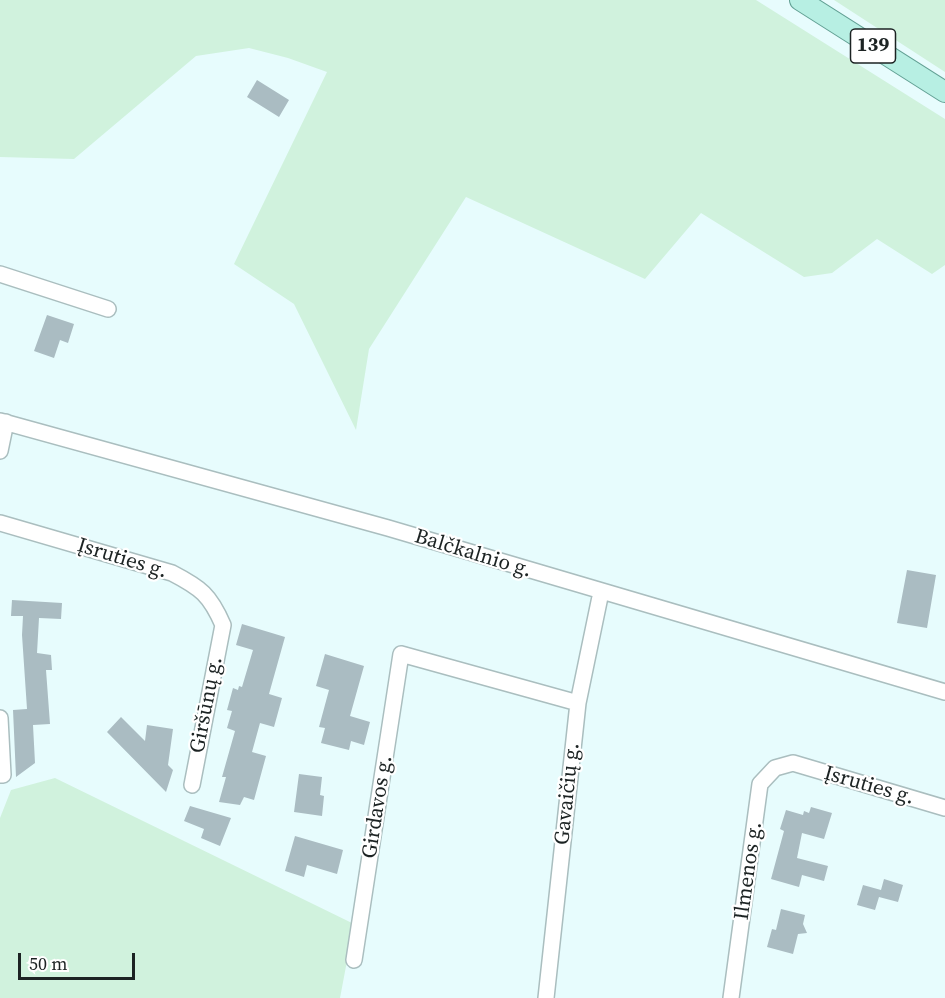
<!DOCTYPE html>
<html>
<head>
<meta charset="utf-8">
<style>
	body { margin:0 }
	#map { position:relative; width:945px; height:998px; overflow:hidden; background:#e7fcfd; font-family:"Source Serif 4",serif }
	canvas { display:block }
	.scale { position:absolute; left:18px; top:953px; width:117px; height:27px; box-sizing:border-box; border:3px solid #1c2323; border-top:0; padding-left:8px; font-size:18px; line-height:21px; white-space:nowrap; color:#1c2323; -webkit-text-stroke:4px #fff; paint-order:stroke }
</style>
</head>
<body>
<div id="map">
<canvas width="945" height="998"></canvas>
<div class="scale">50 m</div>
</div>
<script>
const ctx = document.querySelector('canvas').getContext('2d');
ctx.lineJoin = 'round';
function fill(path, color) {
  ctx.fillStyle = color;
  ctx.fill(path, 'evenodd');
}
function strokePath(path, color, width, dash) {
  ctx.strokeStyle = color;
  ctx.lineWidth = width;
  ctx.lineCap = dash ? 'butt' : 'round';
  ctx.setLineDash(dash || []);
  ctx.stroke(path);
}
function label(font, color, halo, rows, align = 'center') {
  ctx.font = font + ' "Source Serif 4",serif';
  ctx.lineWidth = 4.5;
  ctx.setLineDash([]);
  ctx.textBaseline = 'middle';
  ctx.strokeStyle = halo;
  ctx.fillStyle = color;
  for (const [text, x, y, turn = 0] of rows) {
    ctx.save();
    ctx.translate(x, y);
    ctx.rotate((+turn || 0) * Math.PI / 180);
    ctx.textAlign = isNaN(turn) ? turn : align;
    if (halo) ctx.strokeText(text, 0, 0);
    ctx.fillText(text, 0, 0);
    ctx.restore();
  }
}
const green = new Path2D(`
	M 0,0 L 756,0 L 945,119 L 945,265 L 932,274 L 877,239 L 832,273 L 804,277 L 701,213 L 645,279 L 466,197 L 369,349 L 356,430 L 294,304 L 234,264 L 327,72 L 288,58 L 249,48 L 196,56 L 74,159 L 0,157 Z
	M 834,0 L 945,0 L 945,72 Z
	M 55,778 L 354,924 L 340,998 L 0,998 L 0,818 L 11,790 Z`);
const building = new Path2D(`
	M 257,80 L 289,100 L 279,117 L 247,97 Z
	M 47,315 L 74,324 L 68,343 L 60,340 L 54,358 L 34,351 Z
	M 907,570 L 936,575 L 927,628 L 897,623 Z
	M 12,600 L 62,603 L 61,619 L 39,618 L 37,653 L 51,655 L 52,670 L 46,670 L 50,724 L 33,725 L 35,763 L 16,777 L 13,710 L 27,709 L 22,635 L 23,616 L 11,616 Z
	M 242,624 L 285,637 L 269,694 L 282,698 L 274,727 L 260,723 L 252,752 L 266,756 L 254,800 L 244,797 L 240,805 L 219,802 L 226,777 L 222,777 L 235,731 L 227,728 L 232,711 L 227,710 L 233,688 L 238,690 L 239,686 L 242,687 L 253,650 L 236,645 Z
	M 325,654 L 364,666 L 350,716 L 370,722 L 364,745 L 351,741 L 349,750 L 321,743 L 325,728 L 319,727 L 329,690 L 316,686 Z
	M 121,717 L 145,741 L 147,725 L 173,729 L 168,765 L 173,770 L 166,792 L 107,732 Z
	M 299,774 L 322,777 L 320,795 L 324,796 L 322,816 L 294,812 Z
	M 190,806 L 231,818 L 220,846 L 201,838 L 204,829 L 184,821 Z
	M 811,807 L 832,813 L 824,839 L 802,833 L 797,858 L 828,866 L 824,881 L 802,875 L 799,887 L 771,879 L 784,831 L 780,829 L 786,810 L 803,815 L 804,811 L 809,813 Z
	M 295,836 L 343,850 L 337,874 L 307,865 L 304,877 L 285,871 Z
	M 884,879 L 903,885 L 898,902 L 879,897 L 875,910 L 857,905 L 863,885 L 881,890 Z
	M 781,909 L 805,915 L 803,924 L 807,933 L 798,934 L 793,954 L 767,947 L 772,929 L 776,930 Z`);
const minor = new Path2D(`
	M 0,274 L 108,309
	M 0,421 L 388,528 L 945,692
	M 0,451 L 6,422
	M 0,523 L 172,573 C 201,588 210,595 223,625 L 192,785
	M 0,718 L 3,775 L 0,775
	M 354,960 L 401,654 L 578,703
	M 546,998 L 578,703 L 601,592
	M 731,998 L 760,784 L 775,768 L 793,763 L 945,808`);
const major = new Path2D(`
	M 800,0 L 945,92`);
const shields = [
	[873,46,45]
];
const shieldNames = [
	["139",873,46]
];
const streetNames = [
	["Balčkalnio g.",473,554,17],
	["Įsruties g.",122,559,17],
	["Giršūnų g.",207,705,-79],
	["Įsruties g.",869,786,16],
	["Gavaičių g.",568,794,-84],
	["Girdavos g.",378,807,-81],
	["Ilmenos g.",749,871,-82]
];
fill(green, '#d0f2dd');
fill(building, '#aabcc2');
strokePath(minor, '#aabebf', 18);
strokePath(major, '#62a094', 22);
strokePath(minor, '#fff', 15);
strokePath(major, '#b7efe3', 20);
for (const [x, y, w] of shields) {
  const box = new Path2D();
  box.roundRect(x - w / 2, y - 17, w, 34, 4.5);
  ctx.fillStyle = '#fff';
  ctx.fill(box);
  strokePath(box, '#1c2323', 1.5);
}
label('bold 20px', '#1c2323', null, shieldNames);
label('21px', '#1c2323', '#fff', streetNames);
</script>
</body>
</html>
